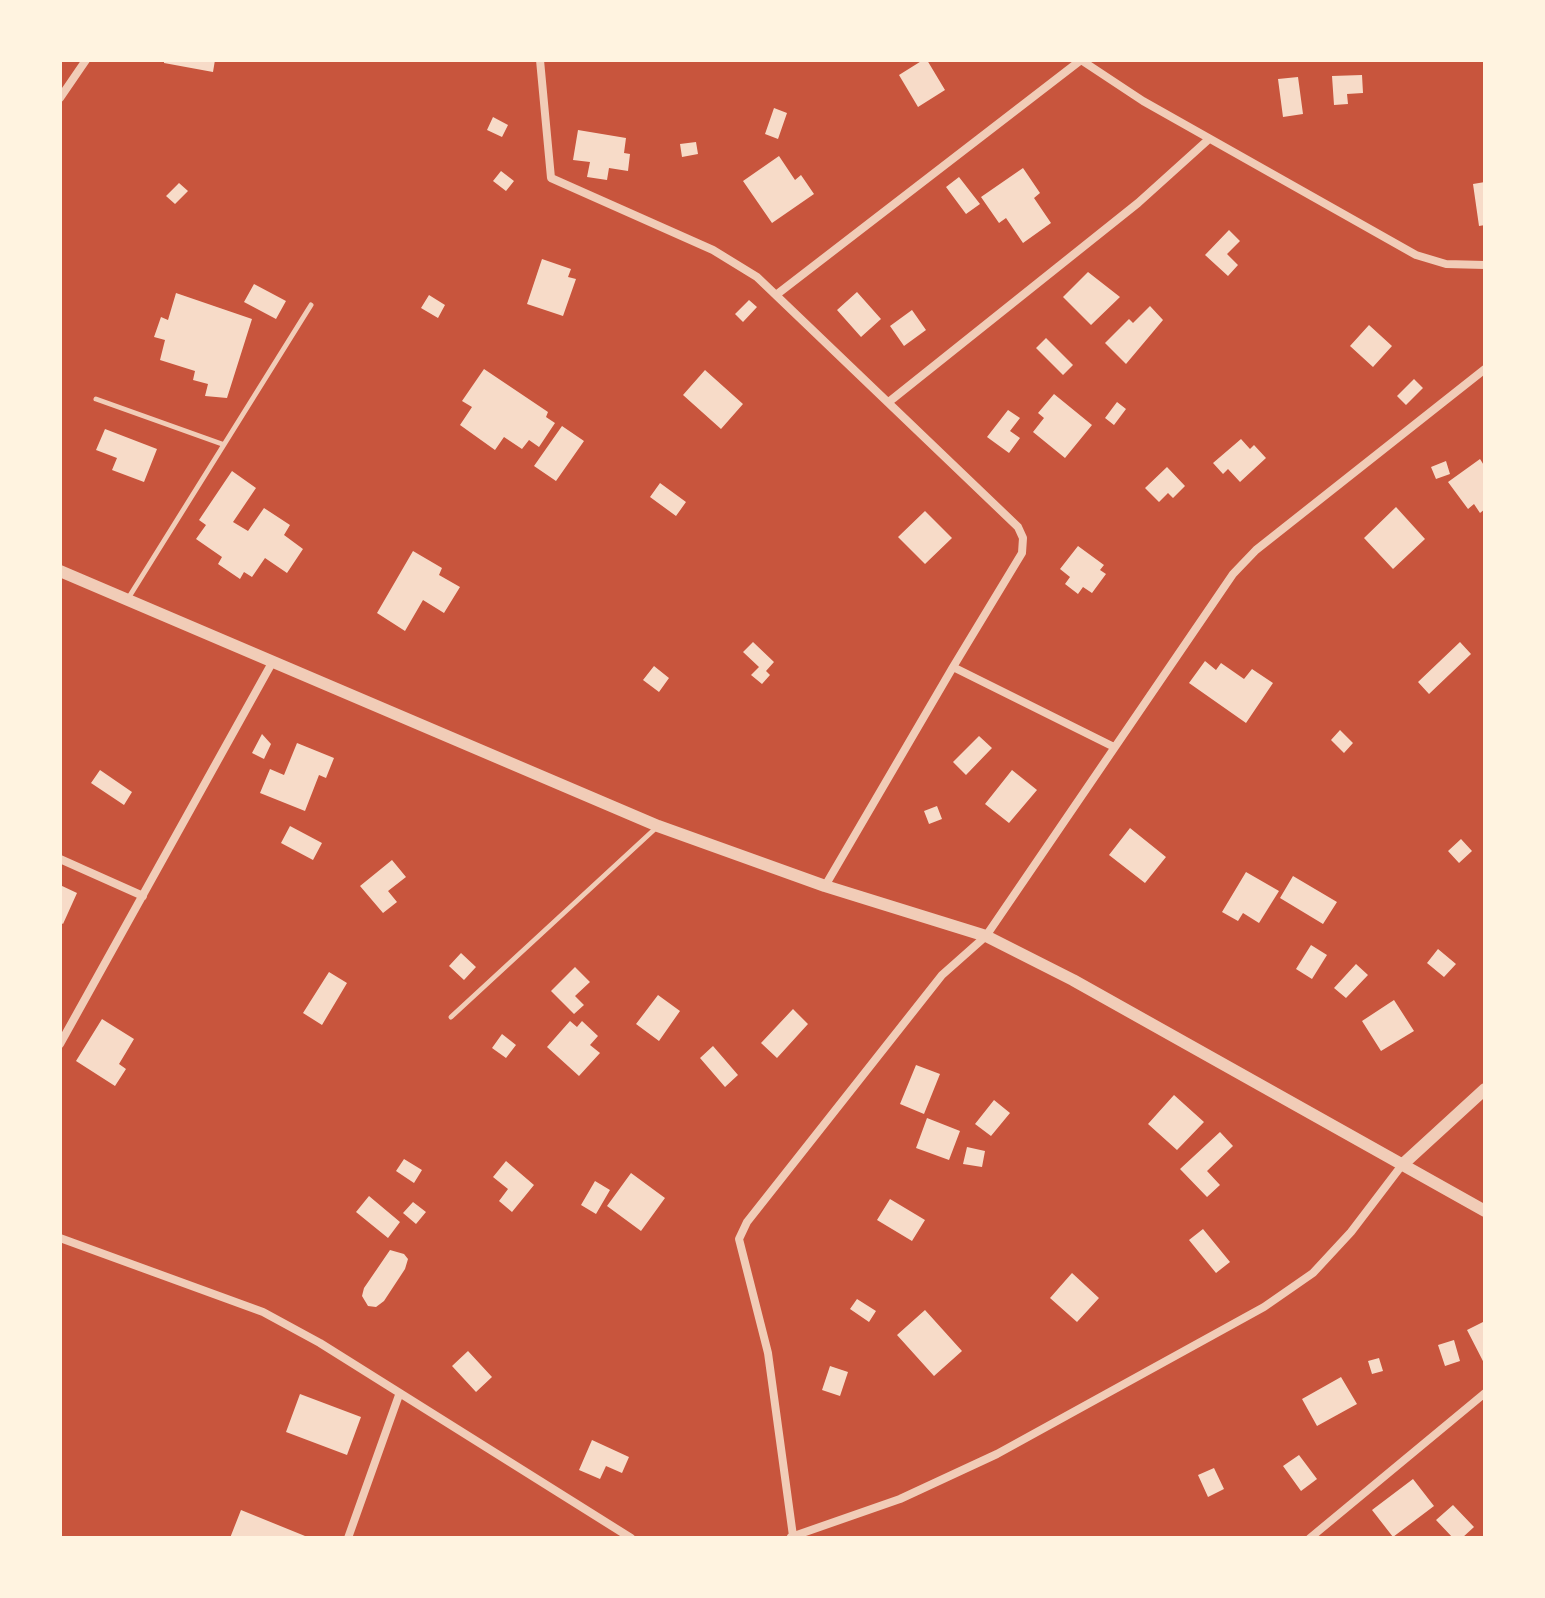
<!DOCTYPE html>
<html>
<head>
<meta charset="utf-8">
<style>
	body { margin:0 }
	#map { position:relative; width:1545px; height:1598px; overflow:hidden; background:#c8553d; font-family:"Work Sans",sans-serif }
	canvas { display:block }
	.frame { position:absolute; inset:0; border:62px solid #fff3e0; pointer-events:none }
</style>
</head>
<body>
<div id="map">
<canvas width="1545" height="1598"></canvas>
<div class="frame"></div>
</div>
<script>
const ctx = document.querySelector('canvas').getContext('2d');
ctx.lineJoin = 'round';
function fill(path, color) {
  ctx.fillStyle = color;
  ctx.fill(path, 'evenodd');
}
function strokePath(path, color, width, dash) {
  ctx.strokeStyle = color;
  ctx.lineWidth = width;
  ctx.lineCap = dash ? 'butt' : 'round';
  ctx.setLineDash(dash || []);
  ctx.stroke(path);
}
const building = new Path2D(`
	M 164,60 L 215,60 L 213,72 L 164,63 Z
	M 923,60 L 927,60 L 945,90 L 918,107 L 899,75 Z
	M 1362,75 L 1363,93 L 1347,94 L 1348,104 L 1334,105 L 1332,76 Z
	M 1298,77 L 1303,114 L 1283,117 L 1278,79 Z
	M 774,108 L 787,113 L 778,139 L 765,134 Z
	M 493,117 L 508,125 L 502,137 L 487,130 Z
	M 578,130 L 626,138 L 624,153 L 630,154 L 628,171 L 609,168 L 607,180 L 587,177 L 590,162 L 573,160 Z
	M 696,142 L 698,154 L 682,157 L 680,144 Z
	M 779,156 L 795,180 L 801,175 L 814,194 L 772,223 L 743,181 Z
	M 1023,168 L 1040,193 L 1034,198 L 1051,223 L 1023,243 L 1006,218 L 999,223 L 981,197 Z
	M 501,171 L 514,181 L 506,191 L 493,181 Z
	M 959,177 L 980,204 L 966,214 L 946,187 Z
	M 1485,182 L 1485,225 L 1479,226 L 1473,184 Z
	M 179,183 L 188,191 L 175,204 L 166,196 Z
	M 1229,230 L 1240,241 L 1227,254 L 1238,265 L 1228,276 L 1205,255 Z
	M 542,259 L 571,269 L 568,277 L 576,279 L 563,316 L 527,304 Z
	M 1088,272 L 1120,297 L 1091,325 L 1063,297 Z
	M 254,284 L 286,301 L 276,319 L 244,302 Z
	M 857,292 L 881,319 L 861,337 L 837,310 Z
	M 176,293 L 252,319 L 227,398 L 205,396 L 208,384 L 193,380 L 195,371 L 160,360 L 165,340 L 154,337 L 161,317 L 168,320 Z
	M 429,295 L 445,305 L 438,318 L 421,308 Z
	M 749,300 L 757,307 L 743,322 L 735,314 Z
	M 1150,306 L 1163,320 L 1126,364 L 1105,343 L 1129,319 L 1133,323 Z
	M 912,310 L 926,330 L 904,346 L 890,326 Z
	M 1369,325 L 1392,346 L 1373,367 L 1350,346 Z
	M 1046,338 L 1073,365 L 1063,375 L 1036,348 Z
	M 484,369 L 548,412 L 546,417 L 555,423 L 539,447 L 529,440 L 522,449 L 504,437 L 495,450 L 460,425 L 472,407 L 462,401 Z
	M 705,370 L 743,404 L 721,429 L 683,395 Z
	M 1414,379 L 1423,388 L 1406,405 L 1397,396 Z
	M 1054,394 L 1092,425 L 1065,458 L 1033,432 L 1044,418 L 1038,413 Z
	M 1117,402 L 1126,409 L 1114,425 L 1105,418 Z
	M 1008,410 L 1020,418 L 1010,431 L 1020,438 L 1009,453 L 987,437 Z
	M 562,426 L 584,441 L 556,481 L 534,466 Z
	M 105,429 L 157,449 L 144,482 L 112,470 L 117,458 L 96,450 Z
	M 1241,439 L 1250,449 L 1254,445 L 1266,458 L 1240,482 L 1228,469 L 1223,474 L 1213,463 Z
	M 1480,459 L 1485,467 L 1485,509 L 1480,513 L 1474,504 L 1468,509 L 1448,482 Z
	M 1446,461 L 1450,474 L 1436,479 L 1431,467 Z
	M 1167,467 L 1185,486 L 1173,498 L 1168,493 L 1159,502 L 1145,488 Z
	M 232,471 L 256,488 L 233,522 L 248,531 L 264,508 L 290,525 L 284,535 L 303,549 L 287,573 L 265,558 L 252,577 L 244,572 L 240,579 L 218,564 L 222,557 L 196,539 L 206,525 L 199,520 Z
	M 660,483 L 686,502 L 676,516 L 650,497 Z
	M 1396,507 L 1425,539 L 1393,569 L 1364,538 Z
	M 925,511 L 952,538 L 925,564 L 898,537 Z
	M 1078,546 L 1104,565 L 1100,570 L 1106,574 L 1092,593 L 1083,587 L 1078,594 L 1065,584 L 1070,577 L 1060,569 Z
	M 413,551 L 442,568 L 439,575 L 460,587 L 444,613 L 423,600 L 405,631 L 377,613 Z
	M 753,642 L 774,662 L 766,671 L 770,675 L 762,684 L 751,675 L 759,667 L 743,652 Z
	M 1460,642 L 1471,654 L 1429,694 L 1418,682 Z
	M 1205,661 L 1216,670 L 1221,663 L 1244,679 L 1252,669 L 1273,683 L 1246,723 L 1189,683 Z
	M 654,666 L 669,678 L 659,692 L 643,680 Z
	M 1340,730 L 1353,743 L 1344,753 L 1331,740 Z
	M 262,734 L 271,744 L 264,759 L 252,753 Z
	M 979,736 L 992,748 L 966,775 L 953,762 Z
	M 297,743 L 334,758 L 326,778 L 319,775 L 305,811 L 260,793 L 270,769 L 284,775 Z
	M 100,770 L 132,792 L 124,805 L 91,783 Z
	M 1012,770 L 1037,790 L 1009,823 L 985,804 Z
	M 937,806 L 942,819 L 929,824 L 924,811 Z
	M 290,826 L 322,843 L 313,860 L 281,843 Z
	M 1130,828 L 1166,857 L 1145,883 L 1109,855 Z
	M 1461,839 L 1472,851 L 1459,863 L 1448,851 Z
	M 392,860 L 406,877 L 388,891 L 397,902 L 383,913 L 360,886 Z
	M 1246,872 L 1279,891 L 1259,923 L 1243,913 L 1238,921 L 1222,912 Z
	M 1293,876 L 1337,902 L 1323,924 L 1280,898 Z
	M 60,885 L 77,893 L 63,924 L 60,922 Z
	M 1311,945 L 1327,955 L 1312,979 L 1296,969 Z
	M 1438,949 L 1456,964 L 1444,977 L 1427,963 Z
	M 461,953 L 476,967 L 464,980 L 449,966 Z
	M 1356,964 L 1368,975 L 1346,998 L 1334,988 Z
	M 575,967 L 590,982 L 575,996 L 584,1005 L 574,1014 L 551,991 Z
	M 329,972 L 347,983 L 322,1025 L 303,1013 Z
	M 658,995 L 680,1011 L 659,1041 L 636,1024 Z
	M 1394,1000 L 1414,1031 L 1381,1051 L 1362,1021 Z
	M 793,1009 L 808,1024 L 777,1058 L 761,1043 Z
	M 102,1019 L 134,1039 L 119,1064 L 126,1069 L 115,1086 L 76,1061 Z
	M 570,1021 L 577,1027 L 582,1021 L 598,1036 L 590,1045 L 600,1053 L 579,1076 L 547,1047 Z
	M 502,1034 L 516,1045 L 506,1058 L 492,1048 Z
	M 713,1046 L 738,1075 L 725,1087 L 700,1058 Z
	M 916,1065 L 940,1074 L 924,1114 L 900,1104 Z
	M 1174,1095 L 1204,1122 L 1177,1150 L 1148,1124 Z
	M 994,1100 L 1010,1113 L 991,1136 L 975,1124 Z
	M 927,1118 L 960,1131 L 949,1160 L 916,1148 Z
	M 1220,1132 L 1233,1146 L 1207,1171 L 1220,1185 L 1207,1197 L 1180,1169 Z
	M 967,1147 L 985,1151 L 982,1167 L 963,1164 Z
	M 404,1159 L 422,1170 L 414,1183 L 396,1171 Z
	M 506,1161 L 534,1185 L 512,1212 L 499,1201 L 508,1189 L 493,1177 Z
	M 631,1173 L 665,1198 L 641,1231 L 607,1206 Z
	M 595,1181 L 610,1190 L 596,1214 L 581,1205 Z
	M 369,1196 L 400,1222 L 388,1238 L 356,1212 Z
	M 890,1199 L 925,1220 L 912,1241 L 877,1220 Z
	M 413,1202 L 426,1212 L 416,1224 L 403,1213 Z
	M 1203,1229 L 1230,1262 L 1216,1273 L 1189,1240 Z
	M 390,1250 L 404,1254 L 408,1259 L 405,1269 L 384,1301 L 376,1307 L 368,1306 L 362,1296 L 364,1288 Z
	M 1072,1273 L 1099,1298 L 1077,1322 L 1050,1298 Z
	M 857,1299 L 876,1311 L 869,1322 L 850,1309 Z
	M 925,1310 L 962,1351 L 934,1376 L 897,1335 Z
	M 1485,1321 L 1485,1365 L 1467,1330 Z
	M 1454,1340 L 1460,1361 L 1445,1366 L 1438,1345 Z
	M 468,1351 L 492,1377 L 476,1392 L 452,1366 Z
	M 1379,1358 L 1383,1371 L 1372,1374 L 1368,1361 Z
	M 830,1366 L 848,1372 L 840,1396 L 822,1390 Z
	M 1341,1377 L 1357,1404 L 1317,1426 L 1302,1399 Z
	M 300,1394 L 361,1417 L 347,1455 L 286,1432 Z
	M 592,1440 L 629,1457 L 622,1473 L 606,1466 L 600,1479 L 579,1470 Z
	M 1299,1455 L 1317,1479 L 1301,1491 L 1283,1466 Z
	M 1214,1468 L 1224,1489 L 1208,1497 L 1198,1475 Z
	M 1413,1479 L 1434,1506 L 1393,1537 L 1372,1510 Z
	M 1453,1505 L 1474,1527 L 1462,1538 L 1453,1538 L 1436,1520 Z
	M 241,1510 L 305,1536 L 304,1538 L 230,1538 Z`);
const service = new Path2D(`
	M 96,399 L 222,444
	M 129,597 L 311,305
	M 451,1017 L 657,827`);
const minor = new Path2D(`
	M 540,60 L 551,178 L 713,250 L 757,277 L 1018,527 L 1023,538 L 1022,553 L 953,667
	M 60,98 L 86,60
	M 776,295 L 1081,60 L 1143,101 L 1416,255 L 1446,264 L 1485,265
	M 890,401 L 1138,203 L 1209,139
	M 60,859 L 143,896
	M 825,886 L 953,667 L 1114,747
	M 60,1044 L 273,661
	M 60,1238 L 263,1312 L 320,1343 L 631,1538
	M 793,1536 L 768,1353 L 739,1239 L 747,1222 L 942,975 L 986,936 L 1233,574 L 1256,550 L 1485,369
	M 791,1537 L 900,1499 L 997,1454 L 1264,1307 L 1313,1273 L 1351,1232 L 1402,1165
	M 348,1538 L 399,1395
	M 1310,1538 L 1485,1393`);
const tertiary = new Path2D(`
	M 60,571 L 658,826 L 825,886 L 986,936 L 1073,980 L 1485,1211
	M 1402,1165 L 1485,1089`);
fill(building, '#f7dbc8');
strokePath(service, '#f1ccb7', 5);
strokePath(minor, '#f1ccb7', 8);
strokePath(tertiary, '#f1ccb7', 12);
</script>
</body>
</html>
